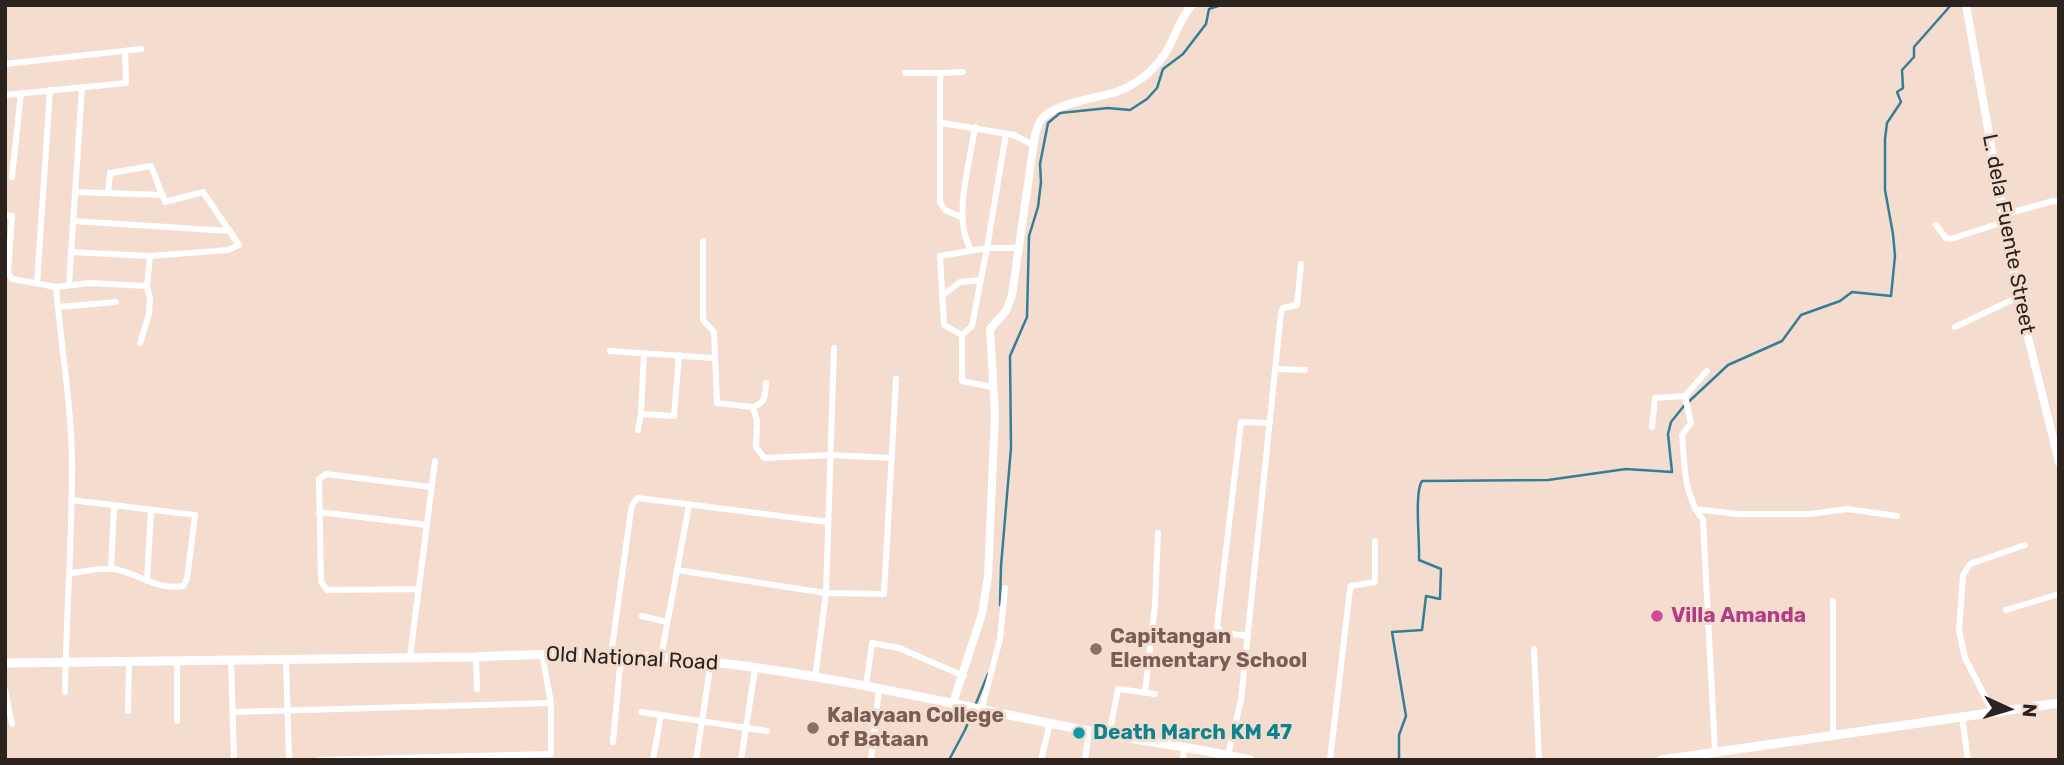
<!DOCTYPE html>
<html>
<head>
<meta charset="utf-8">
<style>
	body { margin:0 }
	#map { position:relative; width:2064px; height:765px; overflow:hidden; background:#f4dcce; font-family:Rubik,sans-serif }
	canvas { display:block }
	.frame { position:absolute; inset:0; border:7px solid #2c231e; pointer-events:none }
	.north { position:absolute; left:1973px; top:674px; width:70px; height:70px; -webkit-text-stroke:5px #f4dcce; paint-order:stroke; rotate:94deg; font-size:19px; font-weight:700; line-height:28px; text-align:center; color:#2c231e }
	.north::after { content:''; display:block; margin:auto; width:24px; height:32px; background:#2c231e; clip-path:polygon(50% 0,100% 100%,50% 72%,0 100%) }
</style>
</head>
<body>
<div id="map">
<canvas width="2064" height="765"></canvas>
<div class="frame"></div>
<div class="north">N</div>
</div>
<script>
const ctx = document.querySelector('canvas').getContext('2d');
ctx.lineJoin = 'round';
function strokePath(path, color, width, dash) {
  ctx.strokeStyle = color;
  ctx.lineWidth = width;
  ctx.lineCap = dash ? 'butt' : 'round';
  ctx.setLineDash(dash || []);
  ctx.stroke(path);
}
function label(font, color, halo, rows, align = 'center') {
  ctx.font = font + ' Rubik,sans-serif';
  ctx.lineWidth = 6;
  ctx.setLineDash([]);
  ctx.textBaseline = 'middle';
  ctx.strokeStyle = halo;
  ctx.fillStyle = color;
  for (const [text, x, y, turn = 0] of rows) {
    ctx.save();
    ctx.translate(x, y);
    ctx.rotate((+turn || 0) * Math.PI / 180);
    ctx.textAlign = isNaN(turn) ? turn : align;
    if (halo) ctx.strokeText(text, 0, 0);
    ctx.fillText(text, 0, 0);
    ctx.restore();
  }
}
const stream = new Path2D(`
	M 1000,605 L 1001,566 L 1011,448 L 1010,356 L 1027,317 L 1029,236 L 1038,207 L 1041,182 L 1040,164 L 1048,123 L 1060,113 L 1108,108 L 1130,110 L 1147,99 L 1157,88 L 1163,69 L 1183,54 L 1206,24 L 1209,9 L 1221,5
	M 949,760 L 965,730 L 988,674
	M 1399,760 L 1399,735 L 1406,716 L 1392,632 L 1422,630 L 1426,596 L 1440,599 L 1441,569 L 1419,560 C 1420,541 1414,493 1422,481 L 1548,480 L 1626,469 L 1672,472 L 1668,434 L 1671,422 L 1683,407 L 1728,365 L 1782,341 L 1801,315 L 1840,301 L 1852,292 L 1891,296 L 1895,256 L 1893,234 L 1885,190 L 1885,139 L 1887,123 L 1901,102 L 1897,92 L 1903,88 L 1902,70 L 1914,57 L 1914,47 L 1951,5`);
const minor = new Path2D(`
	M 5,64 L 141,49
	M 905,73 L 941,73
	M 5,95 L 126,83 L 125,51
	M 942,123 L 1014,135 L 1033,145
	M 12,177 L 21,93
	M 75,192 L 163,195
	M 5,215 L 12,216 L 8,273 L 12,279 L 56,287 L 90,283 L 147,286
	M 2003,215 L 2053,201 L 2059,202
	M 961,217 L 945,210 L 940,202 L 940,82 L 941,73 L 963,72
	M 73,221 L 230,231
	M 1936,225 L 1946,238 L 1951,239 L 2004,222
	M 703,241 L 703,320 L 714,332 L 717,403 L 753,407 L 757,421 L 756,447 L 764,458 L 831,455 L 892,458
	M 971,250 C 952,218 970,163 975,127
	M 71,252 L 150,256 L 228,250 L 239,245 L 203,192 L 165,202 L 151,166 L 110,173 L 108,193
	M 37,283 L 50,90
	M 69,284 L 82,87
	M 56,287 C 61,347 72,407 72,468 C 72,543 66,618 65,692
	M 942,296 L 960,282 L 981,280
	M 58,307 L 116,302
	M 1955,327 L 2018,297
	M 962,335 L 944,325 L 940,256 L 987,248 L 1018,248
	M 140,343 L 149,314 L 150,299 L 147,286 L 150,256
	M 610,351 L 713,358
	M 1276,369 L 1305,370
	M 1707,371 L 1685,396 L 1691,423 L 1682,435 C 1685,467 1683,493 1703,520 L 1715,752
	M 992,387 L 962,381 L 962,335 L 972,326 L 987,248 L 1006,134
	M 753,407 C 766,403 765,395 766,383
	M 641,414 L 674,416 L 679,355
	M 1652,427 L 1655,398 L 1685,396
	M 638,430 L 641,414 L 644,353
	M 1695,509 L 1738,514 L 1810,514 L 1847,509 L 1897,516
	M 319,512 L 427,525
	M 111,569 L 114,506
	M 677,570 L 826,593 L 884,594 L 896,379
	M 70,573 C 84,572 99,567 114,569 C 138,573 158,591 183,586 L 187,579 L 195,515 L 71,500
	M 147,581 L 151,510
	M 419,589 L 327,590 L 321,582 L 319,479 L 326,474 L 431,487
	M 1833,601 L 1833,735
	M 2006,610 L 2059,594
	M 642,616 L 667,622
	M 1248,636 L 1223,633 L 1217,627 L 1241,422 L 1270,423
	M 1534,649 L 1539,760
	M 611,655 L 631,510 L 633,503 L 638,498 L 828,522
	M 410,657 L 435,461
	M 476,657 L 477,689
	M 661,657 L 689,505
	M 286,659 L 289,760
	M 231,660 L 234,760
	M 177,661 L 177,721
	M 815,678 L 826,593 L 834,348
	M 866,686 L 872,643 L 899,648 L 964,676
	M 5,690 L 12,724
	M 1145,692 L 1155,605 L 1158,533
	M 982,708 L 1000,639 L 1005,588
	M 128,711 L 129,662
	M 233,712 L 551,703
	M 641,712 L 767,731
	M 1993,712 L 1965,658 L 1959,630 L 1963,575 L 1970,564 L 2025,545
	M 1962,717 L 1968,760
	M 1109,735 L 1118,689 L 1155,694
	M 613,742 L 621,655
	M 1228,755 L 1241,700 L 1281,312 L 1283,308 L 1297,305 L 1301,264
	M 319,760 L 551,754 L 551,703 L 542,653
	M 653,760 L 661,715
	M 696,760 L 711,662
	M 741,760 L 755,669
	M 871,760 L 879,689
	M 1041,760 L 1050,723
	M 1085,760 L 1089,731
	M 1183,760 L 1184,747
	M 1330,760 L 1350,589 L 1351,586 L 1375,582 L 1375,541`);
const tertiary = new Path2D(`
	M 1966,5 L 2018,297 L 2059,462
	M 953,703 L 982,614 L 988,576 L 995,414 L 990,329 L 1006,311 L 1012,295 L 1035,135 C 1037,130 1038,124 1041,120 C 1054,101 1104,99 1126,88 C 1142,80 1156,68 1166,52 C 1176,36 1179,19 1192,5`);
const secondary = new Path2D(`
	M 5,663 L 476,657 C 548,653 620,653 693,660 C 825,673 954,705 1084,730 C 1139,741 1195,747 1250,760
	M 1661,760 L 2059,703`);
const markers = [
	[1657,616,7,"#d1479c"],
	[1096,649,7,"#8d6e63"],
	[813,728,7,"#8d6e63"],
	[1079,733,7,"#0f9aa8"]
];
const streetNames = [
	["L. dela Fuente Street",2008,234,79],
	["Old National Road",632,659,3]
];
const hotelNames = [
	["Villa Amanda",1671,616]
];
const educationNames = [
	["Capitangan",1110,637],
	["Elementary School",1110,661],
	["Kalayaan College",827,716],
	["of Bataan",827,740]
];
const cultureNames = [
	["Death March KM 47",1093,733]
];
strokePath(stream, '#347f95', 2.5);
strokePath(minor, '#fff', 6);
strokePath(tertiary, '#fff', 8);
strokePath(secondary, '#fff', 9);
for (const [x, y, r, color] of markers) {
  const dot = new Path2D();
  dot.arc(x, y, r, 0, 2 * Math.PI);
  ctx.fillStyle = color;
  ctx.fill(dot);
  strokePath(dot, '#f4dcce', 2.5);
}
label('21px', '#2c231e', '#f4dcce', streetNames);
label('bold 21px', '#b23c85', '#f4dcce', hotelNames, 'left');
label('bold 21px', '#785e54', '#f4dcce', educationNames, 'left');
label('bold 21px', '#0d838f', '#f4dcce', cultureNames, 'left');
</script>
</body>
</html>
